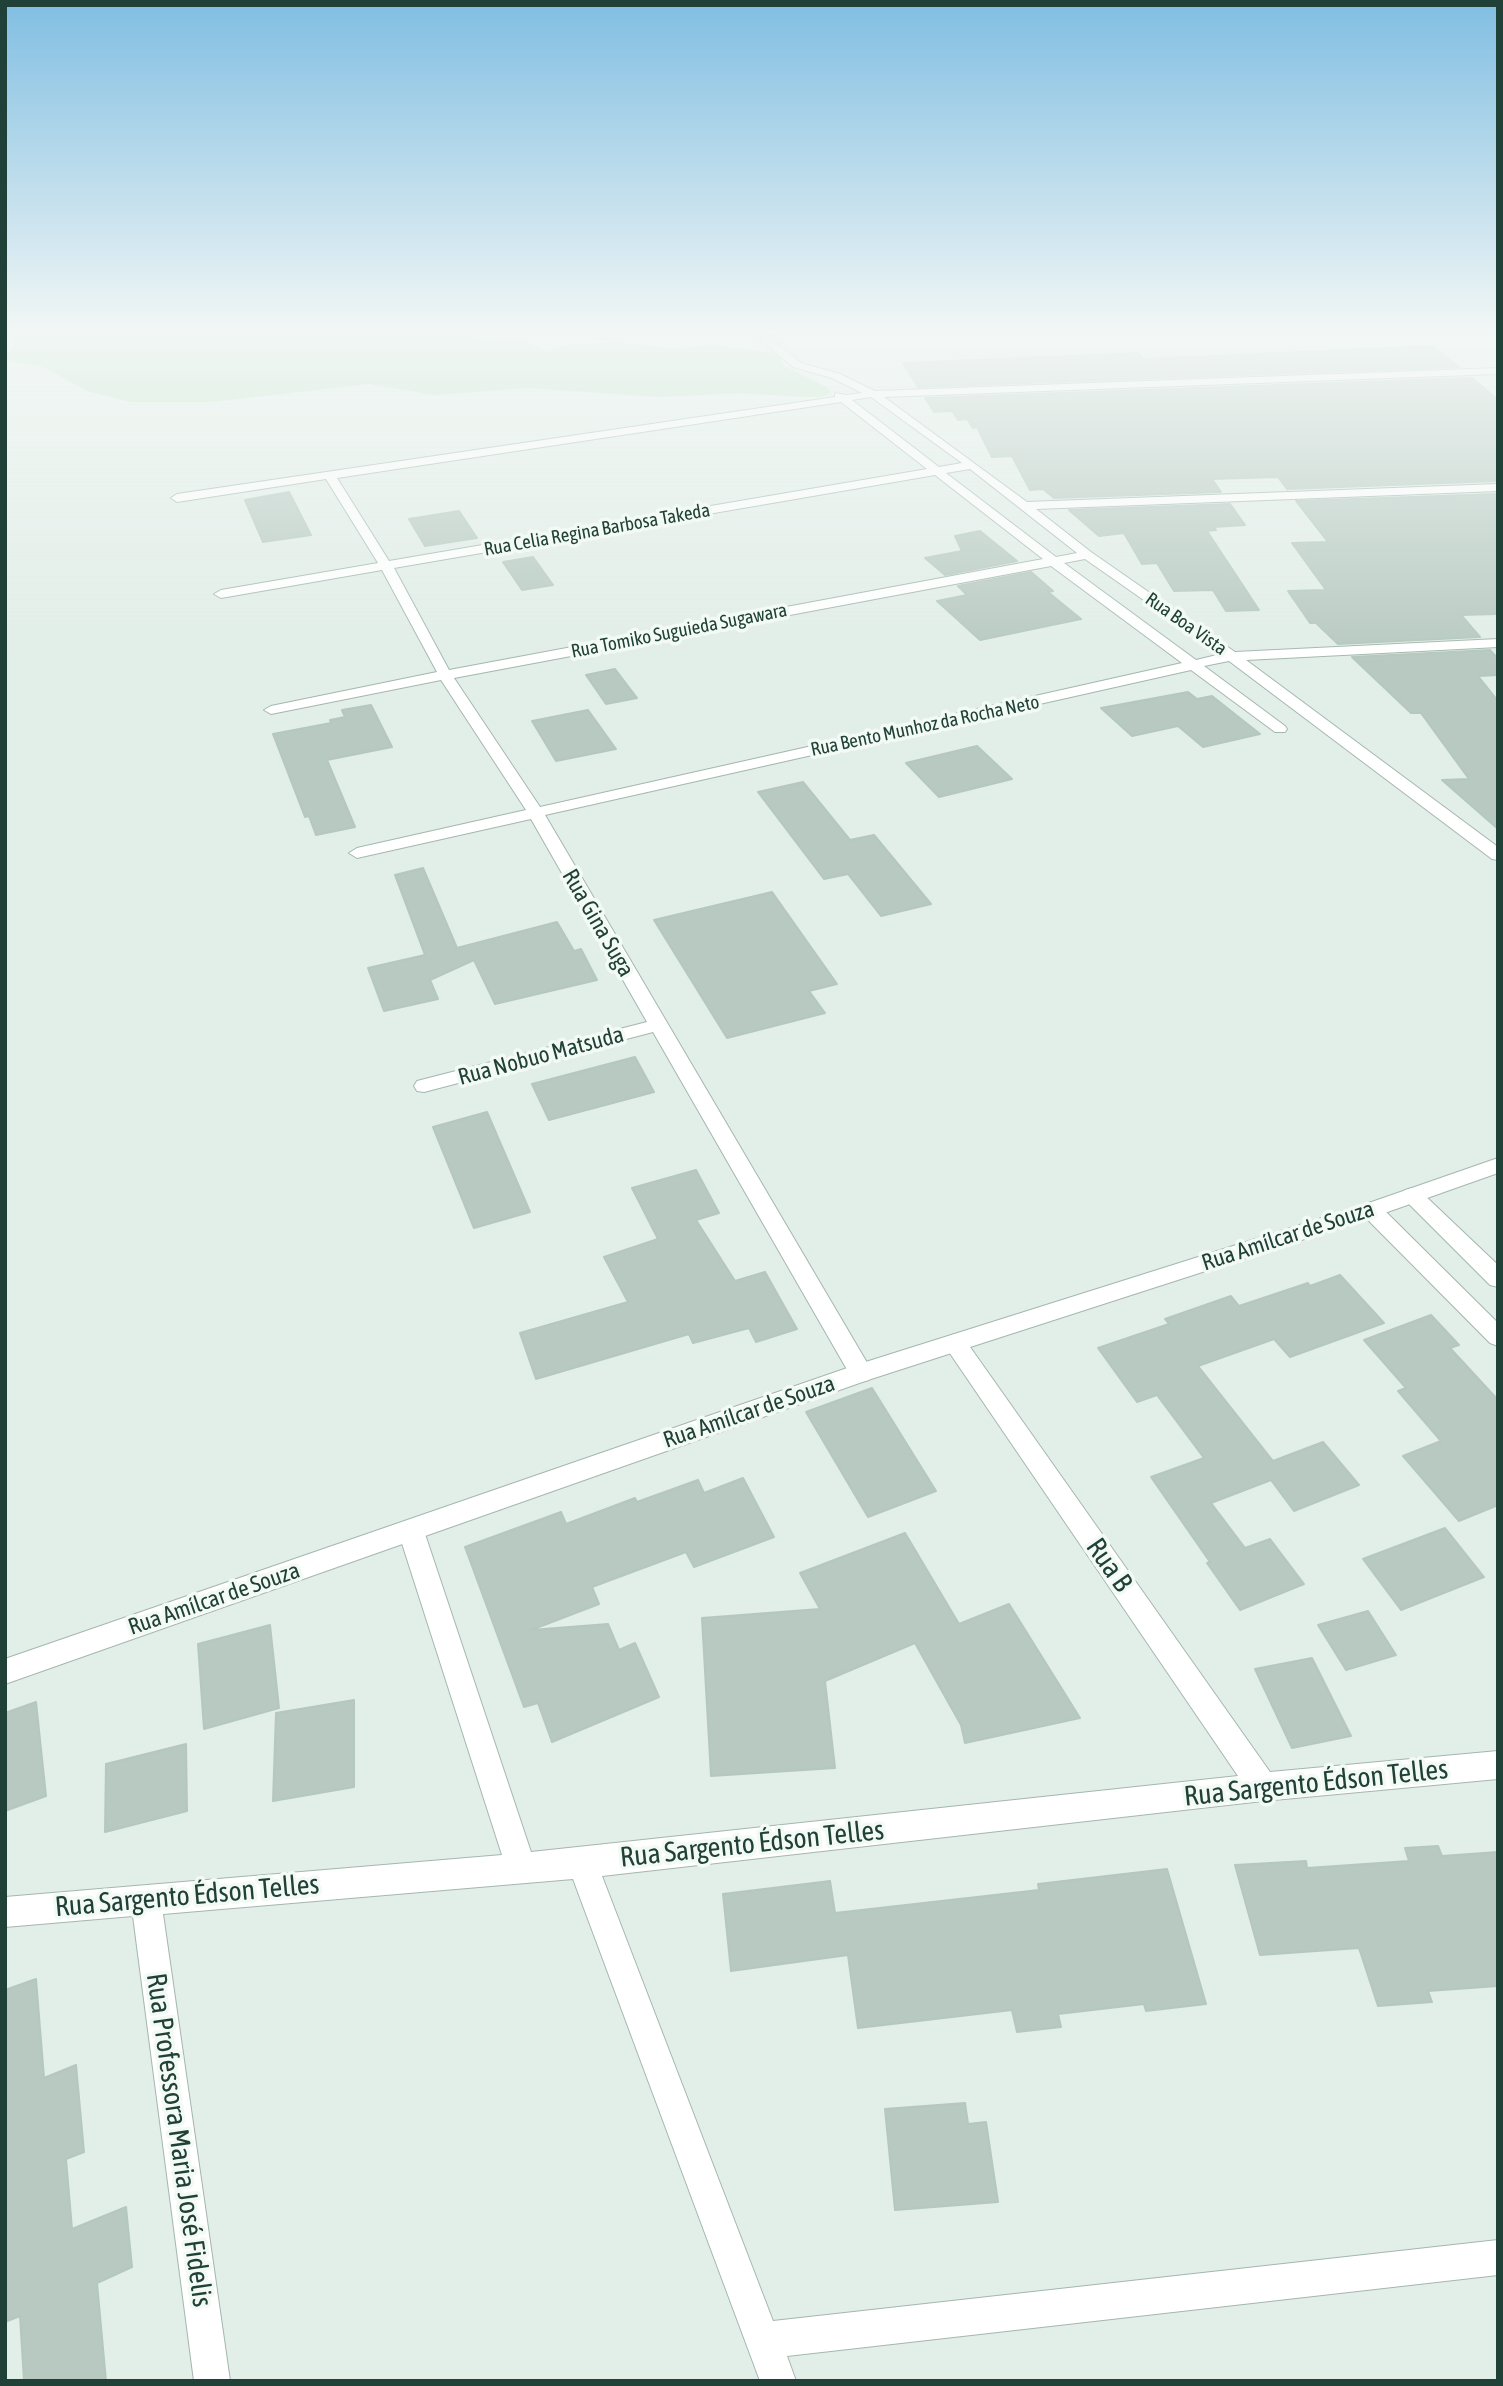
<!DOCTYPE html>
<html>
<head>
<meta charset="utf-8">
<style>
	body { margin:0 }
	#map { position:relative; width:1503px; height:2386px; overflow:hidden; background:#e2eee8; font-family:"Asap Condensed",sans-serif }
	canvas { display:block }
	.frame { position:absolute; inset:0; border:7px solid #204137; pointer-events:none }
</style>
</head>
<body>
<div id="map">
<canvas width="1503" height="2386"></canvas>
<div class="frame"></div>
</div>
<script>
const ctx = document.querySelector('canvas').getContext('2d');
ctx.lineJoin = 'round';
function fill(path, color) {
  ctx.fillStyle = color;
  ctx.fill(path, 'evenodd');
}
function strokePath(path, color, width, dash) {
  ctx.strokeStyle = color;
  ctx.lineWidth = width;
  ctx.lineCap = dash ? 'butt' : 'round';
  ctx.setLineDash(dash || []);
  ctx.stroke(path);
}
function label(font, color, halo, rows, align = 'center') {
  ctx.font = font + ' "Asap Condensed",sans-serif';
  ctx.lineWidth = 7;
  ctx.setLineDash([]);
  ctx.textBaseline = 'middle';
  ctx.strokeStyle = halo;
  ctx.fillStyle = color;
  for (const [text, x, y, turn = 0] of rows) {
    ctx.save();
    ctx.translate(x, y);
    ctx.rotate((+turn || 0) * Math.PI / 180);
    ctx.textAlign = isNaN(turn) ? turn : align;
    if (halo) ctx.strokeText(text, 0, 0);
    ctx.fillText(text, 0, 0);
    ctx.restore();
  }
}
const green = new Path2D(`
	M 5,329 L 365,329 L 523,341 L 546,351 L 570,344 L 616,343 L 673,348 L 716,345 L 779,354 L 784,366 L 827,387 L 831,393 L 820,397 L 804,397 L 741,393 L 661,397 L 527,388 L 435,395 L 369,384 L 211,402 L 131,402 L 87,391 L 44,367 L 5,361 L 5,355 L 13,348 L 13,336 L 5,333 Z`);
const building = new Path2D(`
	M 1433,346 L 1459,367 L 918,387 L 903,363 L 1138,353 L 1143,359 Z
	M 1472,378 L 1498,400 L 1498,481 L 1287,489 L 1278,477 L 1212,479 L 1221,492 L 1054,498 L 1043,489 L 1030,490 L 1012,456 L 992,457 L 977,427 L 973,428 L 967,419 L 958,420 L 952,411 L 934,412 L 925,398 Z
	M 289,492 L 311,535 L 263,542 L 245,500 Z
	M 1498,494 L 1498,614 L 1461,615 L 1480,637 L 1338,644 L 1316,623 L 1310,623 L 1288,591 L 1326,590 L 1292,543 L 1328,542 L 1296,501 Z
	M 1230,504 L 1245,525 L 1214,527 L 1216,530 L 1207,531 L 1259,610 L 1226,611 L 1213,590 L 1174,591 L 1157,563 L 1142,564 L 1124,533 L 1099,536 L 1069,510 Z
	M 459,511 L 477,538 L 425,546 L 409,519 Z
	M 980,531 L 1017,561 L 945,575 L 925,558 L 962,551 L 955,536 Z
	M 533,557 L 553,585 L 522,590 L 503,562 Z
	M 1031,572 L 1053,591 L 1048,592 L 1081,619 L 980,640 L 937,601 L 967,595 L 958,586 Z
	M 1490,650 L 1498,659 L 1498,675 L 1478,676 L 1498,701 L 1498,829 L 1442,780 L 1469,779 L 1421,713 L 1411,713 L 1352,657 Z
	M 615,669 L 637,698 L 606,704 L 586,675 Z
	M 1188,692 L 1197,699 L 1212,696 L 1260,734 L 1203,747 L 1178,726 L 1132,736 L 1101,708 Z
	M 371,705 L 392,747 L 327,760 L 355,827 L 316,835 L 309,816 L 305,817 L 273,734 L 331,723 L 330,720 L 345,717 L 342,710 Z
	M 588,710 L 616,749 L 556,761 L 532,721 Z
	M 977,746 L 1012,779 L 939,797 L 906,763 Z
	M 803,782 L 850,840 L 874,835 L 931,904 L 881,916 L 848,874 L 824,879 L 758,792 Z
	M 423,868 L 457,948 L 557,922 L 574,951 L 581,949 L 597,980 L 495,1004 L 474,960 L 430,980 L 438,999 L 384,1011 L 368,968 L 425,955 L 395,875 Z
	M 772,892 L 837,984 L 809,991 L 825,1013 L 727,1038 L 654,920 Z
	M 635,1057 L 654,1092 L 549,1120 L 532,1084 Z
	M 487,1112 L 530,1212 L 474,1228 L 433,1127 Z
	M 696,1170 L 719,1213 L 696,1220 L 735,1281 L 765,1272 L 797,1329 L 756,1342 L 749,1328 L 693,1343 L 689,1334 L 536,1379 L 520,1333 L 628,1302 L 604,1257 L 658,1239 L 632,1188 Z
	M 1340,1275 L 1384,1323 L 1290,1357 L 1274,1339 L 1198,1366 L 1273,1461 L 1323,1442 L 1359,1485 L 1294,1511 L 1271,1480 L 1211,1503 L 1245,1548 L 1270,1539 L 1304,1584 L 1240,1610 L 1207,1563 L 1210,1562 L 1151,1477 L 1204,1458 L 1157,1395 L 1137,1402 L 1098,1348 L 1169,1324 L 1165,1319 L 1231,1296 L 1239,1306 L 1308,1283 L 1310,1286 Z
	M 1431,1315 L 1459,1345 L 1450,1348 L 1498,1400 L 1498,1505 L 1459,1521 L 1403,1456 L 1441,1441 L 1398,1391 L 1406,1388 L 1364,1340 Z
	M 872,1388 L 936,1491 L 868,1517 L 806,1412 Z
	M 743,1478 L 774,1537 L 694,1567 L 686,1552 L 592,1587 L 599,1604 L 531,1630 L 608,1624 L 619,1650 L 635,1643 L 659,1697 L 552,1742 L 538,1703 L 524,1707 L 465,1547 L 561,1512 L 566,1524 L 635,1498 L 637,1502 L 698,1480 L 704,1493 Z
	M 1445,1528 L 1484,1577 L 1401,1610 L 1363,1559 Z
	M 905,1533 L 959,1624 L 1009,1604 L 1080,1718 L 965,1743 L 961,1725 L 915,1643 L 825,1681 L 835,1768 L 711,1776 L 702,1618 L 820,1609 L 800,1573 Z
	M 1368,1611 L 1396,1655 L 1346,1670 L 1318,1625 Z
	M 270,1625 L 279,1708 L 204,1729 L 198,1644 Z
	M 1312,1658 L 1351,1736 L 1292,1748 L 1255,1669 Z
	M 354,1700 L 354,1787 L 273,1801 L 276,1713 Z
	M 36,1702 L 46,1796 L 5,1811 L 5,1713 Z
	M 186,1744 L 187,1811 L 105,1832 L 106,1764 Z
	M 1438,1846 L 1442,1856 L 1498,1852 L 1498,1986 L 1428,1991 L 1432,2002 L 1378,2006 L 1359,1948 L 1260,1955 L 1235,1865 L 1306,1861 L 1307,1868 L 1409,1861 L 1405,1848 Z
	M 1167,1869 L 1206,2004 L 1146,2011 L 1144,2004 L 1058,2014 L 1061,2027 L 1017,2032 L 1012,2010 L 858,2028 L 848,1955 L 731,1971 L 723,1894 L 830,1881 L 835,1913 L 1039,1890 L 1038,1884 Z
	M 36,1979 L 44,2078 L 76,2065 L 84,2152 L 66,2159 L 72,2229 L 126,2207 L 132,2267 L 97,2283 L 106,2381 L 24,2381 L 20,2316 L 5,2322 L 5,1990 Z
	M 965,2103 L 968,2124 L 986,2122 L 998,2202 L 895,2210 L 885,2109 Z`);
const minor = new Path2D(`
	M 748,329 L 759,329 L 801,363 L 840,374 L 875,391 L 1498,368 L 1498,374 L 884,397 L 1027,502 L 1498,484 L 1498,491 L 1036,509 L 1091,552 L 1235,652 L 1498,639 L 1498,647 L 1246,660 L 1498,847 L 1498,860 L 1492,859 L 1229,661 L 1204,666 L 1285,726 L 1287,729 L 1285,732 L 1275,732 L 1191,670 L 545,815 L 869,1366 L 873,1373 L 869,1380 L 861,1382 L 853,1380 L 653,1032 L 424,1092 L 417,1091 L 414,1086 L 417,1081 L 647,1022 L 531,819 L 357,858 L 349,853 L 357,848 L 526,810 L 441,680 L 271,714 L 264,710 L 271,706 L 437,672 L 382,570 L 221,598 L 214,594 L 221,590 L 378,563 L 326,479 L 177,502 L 171,498 L 177,494 L 835,397 L 835,393 L 846,395 L 862,393 L 832,378 L 793,367 ZM 871,397 L 962,463 L 939,467 L 852,400 ZM 841,402 L 927,469 L 389,561 L 337,478 ZM 970,469 L 1077,553 L 1056,557 L 946,473 ZM 935,475 L 1043,559 L 449,670 L 394,568 ZM 1085,559 L 1221,654 L 1196,660 L 1064,563 ZM 1051,566 L 1182,663 L 540,807 L 454,678 Z
	M 1412,1188 L 1419,1190 L 1498,1265 L 1498,1287 L 1490,1285 L 1405,1200 L 1401,1195 L 1405,1190 Z
	M 1371,1202 L 1379,1205 L 1498,1323 L 1498,1346 L 1490,1343 L 1363,1215 L 1360,1210 L 1363,1205 Z
	M 955,1334 L 963,1337 L 1270,1772 L 1498,1751 L 1498,1779 L 1263,1801 L 602,1876 L 773,2321 L 1498,2240 L 1498,2275 L 787,2356 L 796,2381 L 760,2381 L 573,1879 L 163,1914 L 230,2381 L 194,2381 L 133,1916 L 5,1927 L 5,1897 L 502,1855 L 398,1531 L 402,1523 L 411,1520 L 420,1523 L 424,1531 L 531,1852 L 1238,1776 L 947,1349 L 944,1343 L 947,1337 Z`);
const tertiary = new Path2D(`
	M 1498,1158 L 1498,1173 L 1379,1215 L 868,1380 L 5,1684 L 5,1659 L 853,1366 L 1363,1205 Z`);
const farStreetnames = [
	["Rua Celia Regina Barbosa Takeda",597,530,-10],
	["Rua Boa Vista",1186,624,35],
	["Rua Tomiko Suguieda Sugawara",679,631,-11],
	["Rua Bento Munhoz da Rocha Neto",925,726,-12]
];
const streetNames = [
	["Rua Gina Suga",598,923,60],
	["Rua Nobuo Matsuda",541,1056,-15],
	["Rua Amílcar de Souza",1288,1236,-18],
	["Rua Amílcar de Souza",749,1412,-19],
	["Rua Amílcar de Souza",214,1599,-19]
];
const nearStreetnames = [
	["Rua B",1109,1565,55],
	["Rua Sargento Édson Telles",1316,1783,-6],
	["Rua Sargento Édson Telles",752,1844,-6],
	["Rua Sargento Édson Telles",187,1896,-5],
	["Rua Professora Maria José Fidelis",179,2140,82]
];
fill(green, '#b9e1c2');
fill(building, '#b7c9c1');
strokePath(building, '#b4c8bf', 2);
strokePath(minor, '#a4b7af', 2);
strokePath(tertiary, '#a4b7af', 2);
fill(minor, '#fff');
fill(tertiary, '#fff');
const sky = ctx.createLinearGradient(0, 0, 0, 663);
sky.addColorStop(0, '#80bee2');
sky.addColorStop(0.5, '#f2f7f5');
sky.addColorStop(1, '#f2f7f500');
ctx.fillStyle = sky;
ctx.fillRect(0, 0, 1503, 663);
label('19px', '#204137', '#f3faf6', farStreetnames);
label('23px', '#204137', '#f3faf6', streetNames);
label('28px', '#204137', '#f3faf6', nearStreetnames);
</script>
</body>
</html>
